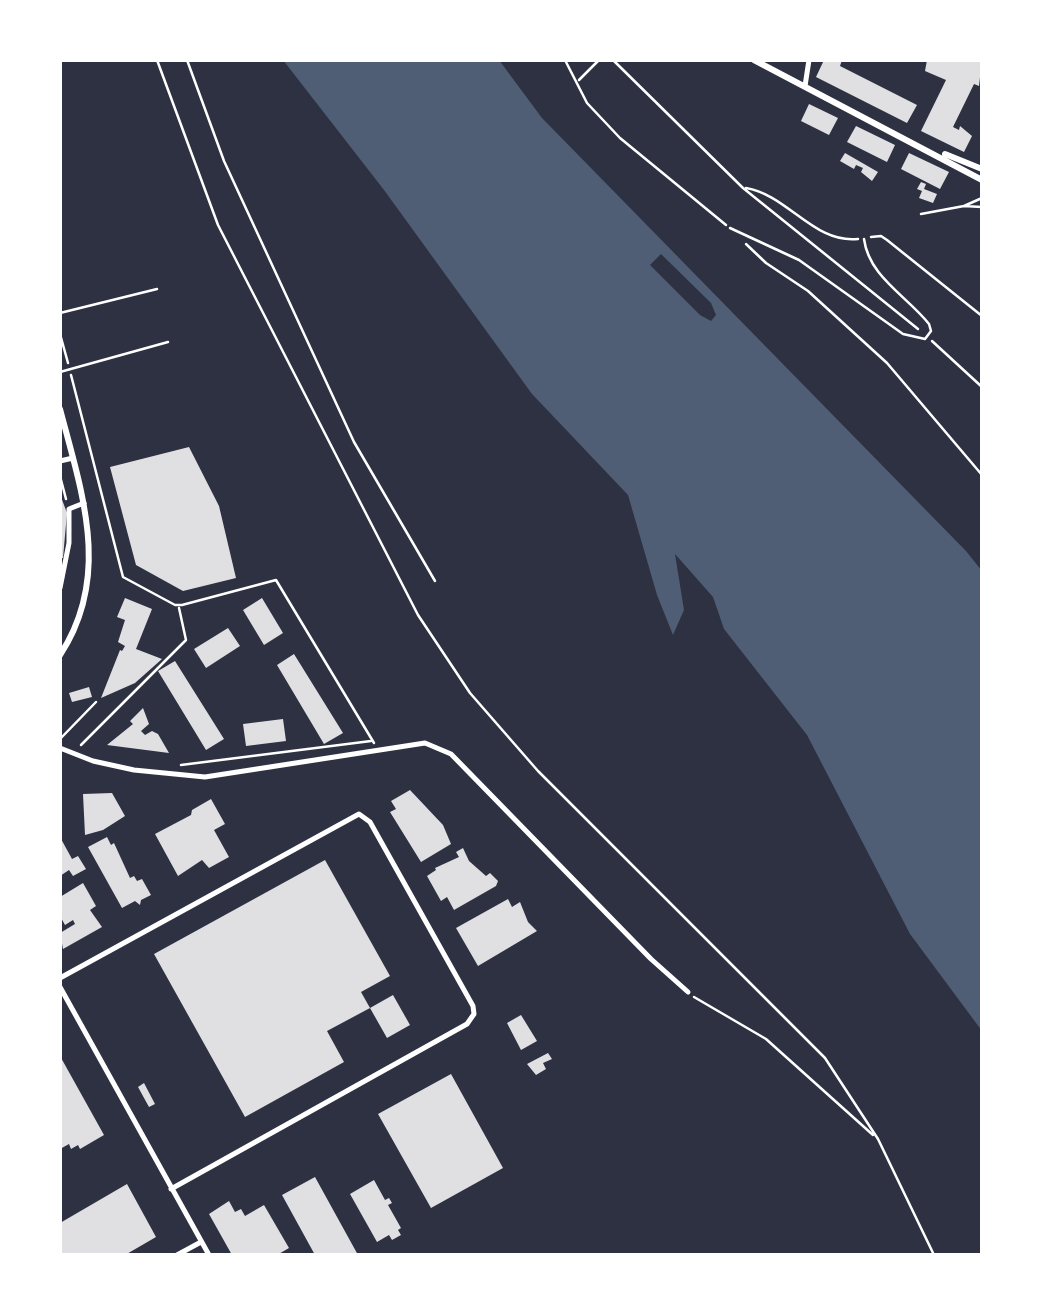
<!DOCTYPE html>
<html>
<head>
<meta charset="utf-8">
<style>
	body { margin:0 }
	#map { position:relative; width:1042px; height:1315px; overflow:hidden; background:#2d3142; font-family:Roboto,sans-serif }
	canvas { display:block }
	.frame { position:absolute; inset:0; border:62px solid #fff; pointer-events:none }
</style>
</head>
<body>
<div id="map">
<canvas width="1042" height="1315"></canvas>
<div class="frame"></div>
</div>
<script>
const ctx = document.querySelector('canvas').getContext('2d');
ctx.lineJoin = 'round';
function fill(path, color) {
  ctx.fillStyle = color;
  ctx.fill(path, 'evenodd');
}
function strokePath(path, color, width, dash) {
  ctx.strokeStyle = color;
  ctx.lineWidth = width;
  ctx.lineCap = dash ? 'butt' : 'round';
  ctx.setLineDash(dash || []);
  ctx.stroke(path);
}
const water = new Path2D(`
	M 283,60 L 499,60 L 542,118 L 966,551 L 982,571 L 982,1031 L 910,934 L 807,735 L 724,629 L 713,597 L 675,554 L 684,610 L 673,635 L 657,595 L 628,495 L 532,394 L 384,190 Z`);
const pier = new Path2D(`
	M 661,254 L 711,303 L 716,315 L 711,321 L 700,315 L 650,265 Z`);
const building = new Path2D(`
	M 824,60 L 842,60 L 840,66 L 917,105 L 907,123 L 816,77 Z
	M 927,60 L 982,60 L 979,86 L 974,84 L 953,127 L 959,130 L 960,126 L 972,136 L 964,152 L 921,131 L 946,80 L 925,71 Z
	M 809,104 L 838,118 L 829,135 L 801,121 Z
	M 856,126 L 895,145 L 887,162 L 847,142 Z
	M 845,153 L 878,172 L 872,181 L 861,172 L 863,168 L 856,165 L 854,169 L 840,161 Z
	M 909,153 L 949,172 L 940,189 L 901,169 Z
	M 921,182 L 926,184 L 924,189 L 937,194 L 933,203 L 919,198 L 922,191 L 917,189 Z
	M 189,447 L 219,506 L 236,578 L 183,591 L 136,565 L 110,467 Z
	M 61,497 L 67,513 L 63,558 L 60,558 Z
	M 125,598 L 152,609 L 136,649 L 162,659 L 135,683 L 101,698 L 120,650 L 122,651 L 125,646 L 118,642 L 125,620 L 117,617 Z
	M 262,598 L 283,633 L 264,645 L 243,610 Z
	M 228,628 L 240,646 L 206,668 L 194,649 Z
	M 294,654 L 343,733 L 324,744 L 277,665 Z
	M 175,661 L 224,739 L 206,750 L 158,671 Z
	M 89,687 L 92,697 L 72,702 L 69,693 Z
	M 143,708 L 149,724 L 141,731 L 145,735 L 152,731 L 158,734 L 169,753 L 107,745 L 133,724 L 130,721 Z
	M 283,719 L 286,741 L 246,746 L 243,724 Z
	M 410,790 L 443,825 L 451,844 L 421,862 L 390,812 L 396,809 L 391,801 Z
	M 112,793 L 125,816 L 103,830 L 85,835 L 83,794 Z
	M 211,799 L 225,824 L 214,830 L 229,857 L 209,868 L 202,860 L 178,876 L 155,834 L 191,815 L 192,810 Z
	M 60,837 L 72,859 L 78,856 L 86,869 L 73,876 L 69,870 L 60,876 Z
	M 107,837 L 111,845 L 114,843 L 130,878 L 134,876 L 137,881 L 142,879 L 151,895 L 141,900 L 140,905 L 135,901 L 122,908 L 88,847 Z
	M 463,848 L 469,861 L 486,876 L 490,873 L 498,881 L 496,886 L 454,910 L 447,897 L 441,901 L 427,876 L 436,870 L 435,868 L 459,857 L 456,852 Z
	M 325,860 L 390,976 L 361,992 L 370,1008 L 327,1031 L 344,1062 L 245,1117 L 154,954 Z
	M 83,883 L 96,906 L 90,910 L 102,927 L 63,949 L 60,933 L 75,924 L 73,920 L 65,925 L 60,916 L 60,897 Z
	M 508,899 L 512,907 L 520,902 L 528,922 L 537,931 L 478,966 L 456,928 Z
	M 393,995 L 410,1025 L 387,1038 L 370,1008 Z
	M 521,1015 L 537,1041 L 521,1050 L 507,1023 Z
	M 548,1053 L 552,1059 L 543,1063 L 546,1069 L 536,1075 L 527,1064 Z
	M 60,1056 L 104,1135 L 80,1149 L 78,1145 L 71,1149 L 69,1144 L 60,1149 Z
	M 451,1074 L 503,1168 L 431,1208 L 378,1114 Z
	M 144,1083 L 155,1104 L 149,1107 L 138,1087 Z
	M 315,1177 L 358,1255 L 315,1255 L 282,1195 Z
	M 374,1180 L 385,1200 L 389,1198 L 392,1203 L 388,1205 L 401,1228 L 398,1230 L 401,1235 L 392,1240 L 389,1235 L 377,1242 L 350,1194 Z
	M 127,1184 L 156,1237 L 125,1255 L 60,1255 L 60,1223 Z
	M 229,1201 L 235,1212 L 241,1209 L 245,1216 L 264,1205 L 289,1248 L 277,1255 L 232,1255 L 209,1214 Z`);
const path = new Path2D(`
	M 157,60 L 218,225 L 418,615 L 470,693 L 538,771 L 825,1058 L 878,1139 L 934,1255
	M 187,60 L 224,161 L 354,442 L 435,581
	M 565,60 L 587,103 L 620,138 L 726,225
	M 613,60 L 743,188 L 918,329
	M 579,80 L 599,60
	M 746,188 C 788,195 814,244 858,239
	M 871,237 L 881,236 L 887,240 L 982,316
	M 746,244 L 766,263 L 808,291 L 887,363 L 982,475
	M 60,313 L 157,289
	M 60,334 L 68,363
	M 932,341 L 982,387
	M 71,375 L 123,577 L 175,605 L 182,605 L 276,580 L 374,743
	M 60,476 L 66,499
	M 81,745 L 186,640 L 179,608
	M 181,765 L 371,741
	M 694,997 L 766,1039 L 873,1135`);
const service = new Path2D(`
	M 982,198 L 964,206 L 982,207
	M 921,214 L 964,206
	M 730,228 L 799,260 L 903,334 L 925,339 L 931,331 L 929,324 C 907,296 869,277 864,239
	M 60,372 L 168,342
	M 60,739 L 96,702`);
const minor = new Path2D(`
	M 805,86 L 809,60
	M 60,461 L 73,458
	M 60,588 L 69,543 L 69,509 L 84,503
	M 60,748 L 93,761 L 134,770 L 205,777 L 425,743 L 451,754 L 651,959 L 688,992
	M 60,978 L 359,814 L 370,822 L 473,1006 L 474,1014 L 467,1024 L 171,1189
	M 60,987 L 209,1255
	M 177,1255 L 201,1242`);
const tertiary = new Path2D(`
	M 754,60 L 982,180
	M 945,154 L 982,169
	M 60,409 C 82,493 112,576 60,655`);
fill(water, '#4f5d75');
fill(pier, '#2d3142');
fill(building, '#e0e0e3');
strokePath(path, '#fff', 2.5);
strokePath(service, '#fff', 2.5);
strokePath(minor, '#fff', 5);
strokePath(tertiary, '#fff', 6);
</script>
</body>
</html>
